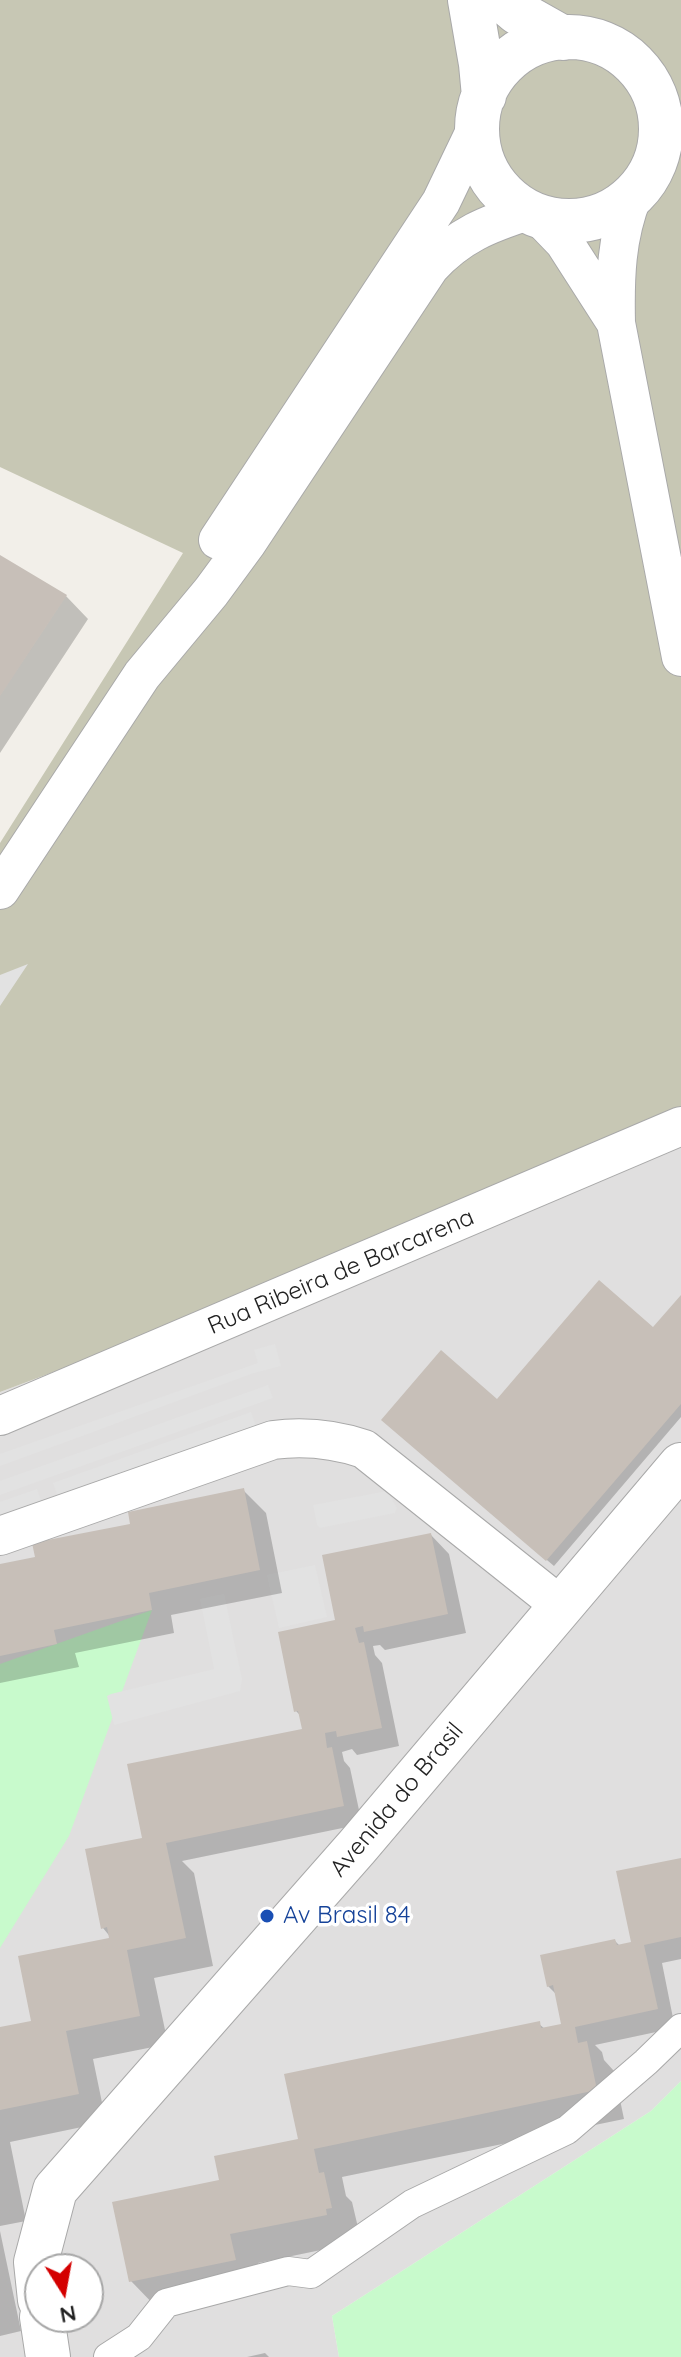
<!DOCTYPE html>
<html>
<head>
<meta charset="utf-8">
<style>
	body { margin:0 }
	#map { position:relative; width:681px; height:2357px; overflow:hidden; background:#f2efe9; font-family:Quicksand,sans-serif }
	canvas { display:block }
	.north { position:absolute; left:24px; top:2253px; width:80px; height:80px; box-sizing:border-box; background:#fff; border:2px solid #a7a7a7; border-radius:50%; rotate:169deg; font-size:22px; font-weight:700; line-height:32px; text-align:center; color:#222 }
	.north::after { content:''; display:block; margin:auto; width:28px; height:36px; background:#d40000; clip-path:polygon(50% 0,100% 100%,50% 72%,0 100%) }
</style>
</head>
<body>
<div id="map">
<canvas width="681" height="2357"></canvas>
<div class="north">N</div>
</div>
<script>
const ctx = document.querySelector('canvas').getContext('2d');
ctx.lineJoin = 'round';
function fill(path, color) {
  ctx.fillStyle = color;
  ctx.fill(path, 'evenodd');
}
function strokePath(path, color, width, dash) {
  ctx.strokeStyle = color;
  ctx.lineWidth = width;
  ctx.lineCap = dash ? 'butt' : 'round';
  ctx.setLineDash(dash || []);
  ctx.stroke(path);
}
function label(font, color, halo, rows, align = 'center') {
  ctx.font = font + ' Quicksand,sans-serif';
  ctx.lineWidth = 7;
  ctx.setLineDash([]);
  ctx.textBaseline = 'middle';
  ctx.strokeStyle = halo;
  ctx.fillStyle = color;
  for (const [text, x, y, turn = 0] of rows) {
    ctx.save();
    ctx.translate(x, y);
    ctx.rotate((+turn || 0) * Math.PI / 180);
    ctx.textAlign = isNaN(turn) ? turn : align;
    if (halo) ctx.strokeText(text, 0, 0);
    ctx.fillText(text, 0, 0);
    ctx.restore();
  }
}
const residential = new Path2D(`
	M 681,1137 L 681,2081 L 651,2111 L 332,2316 L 339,2357 L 0,2357 L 0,1392 ZM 40,2269 L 88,2269 L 88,2317 L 40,2317 Z`);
const construction = new Path2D(`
	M 0,0 L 681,0 L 681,1137 L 0,1392 L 0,843 L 183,553 L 0,467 Z`);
const park = new Path2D(`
	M 152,1610 L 69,1836 L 0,1948 L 0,1664 Z
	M 681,2081 L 681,2357 L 339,2357 L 332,2316 L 651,2111 Z`);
const parking = new Path2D(`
	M 28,964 L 0,1006 L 0,975 Z
	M 275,1344 L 281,1366 L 251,1374 L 0,1466 L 0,1454 L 258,1363 L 254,1350 Z
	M 268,1385 L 273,1398 L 0,1495 L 0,1481 Z
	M 251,1412 L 258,1432 L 60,1503 L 53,1483 Z
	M 37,1489 L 44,1509 L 0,1524 L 0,1502 Z
	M 387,1491 L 397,1508 L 395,1513 L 320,1528 L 317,1525 L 313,1505 Z
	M 315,1565 L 327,1617 L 279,1628 L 267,1575 Z
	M 224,1594 L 242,1679 L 240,1691 L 114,1725 L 107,1696 L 111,1694 L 214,1669 L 200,1599 Z`);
const shadow = new Path2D(`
	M 0,557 L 66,596 L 88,619 L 0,753 Z
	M 681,1298 L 681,1417 L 554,1566 L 390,1426 L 498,1401 L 654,1330 Z
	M 243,1490 L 266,1513 L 282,1593 L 171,1615 L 174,1633 L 75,1653 L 79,1667 L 0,1683 L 0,1566 L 38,1559 L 132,1525 Z
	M 431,1535 L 449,1554 L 466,1633 L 385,1650 L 380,1645 L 373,1646 L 375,1655 L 382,1663 L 399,1746 L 357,1755 L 352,1749 L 342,1752 L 344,1761 L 350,1768 L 362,1824 L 182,1861 L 194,1873 L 213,1966 L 154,1978 L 168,2044 L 93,2059 L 106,2122 L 10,2142 L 26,2221 L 0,2226 L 0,2029 L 34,2022 L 112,1939 L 103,1928 L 144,1839 L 304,1730 L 301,1716 L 296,1711 L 337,1622 Z
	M 681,1860 L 681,1959 L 662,1963 L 675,2028 L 595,2045 L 602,2052 L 604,2060 L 614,2071 L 624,2119 L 342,2177 L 346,2196 L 352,2202 L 360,2236 L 355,2243 L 258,2263 L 263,2288 L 159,2310 L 131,2281 L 222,2182 L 539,2024 L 545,2029 L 565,2025 L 557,1995 L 548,1986 L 615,1941 L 620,1946 L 633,1944 Z
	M 0,2231 L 21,2331 L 0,2336 Z
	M 265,2353 L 269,2357 L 247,2357 Z`);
const building = new Path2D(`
	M 0,555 L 67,595 L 0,696 Z
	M 599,1280 L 653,1327 L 681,1295 L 681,1404 L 546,1561 L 381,1420 L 441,1350 L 497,1399 Z
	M 244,1488 L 260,1570 L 149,1593 L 152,1610 L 54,1630 L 57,1644 L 0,1656 L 0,1564 L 35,1557 L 32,1543 L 130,1524 L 128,1512 Z
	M 431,1533 L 448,1614 L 364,1632 L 363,1626 L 355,1628 L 359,1643 L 364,1642 L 382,1728 L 337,1737 L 336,1731 L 325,1733 L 327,1748 L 332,1747 L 344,1806 L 166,1843 L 186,1938 L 127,1950 L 140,2016 L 66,2031 L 79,2094 L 0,2110 L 0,2027 L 31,2021 L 18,1956 L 109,1938 L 107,1927 L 101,1929 L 85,1849 L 142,1838 L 127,1764 L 302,1729 L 298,1711 L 294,1712 L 278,1632 L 335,1620 L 322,1555 Z
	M 681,1858 L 681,1937 L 644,1945 L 658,2009 L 575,2027 L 578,2043 L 587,2041 L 597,2090 L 314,2149 L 319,2173 L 324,2172 L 332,2208 L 326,2209 L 327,2215 L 230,2234 L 236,2260 L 129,2282 L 112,2202 L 219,2180 L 214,2156 L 298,2139 L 284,2074 L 540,2021 L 541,2028 L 561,2024 L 553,1985 L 547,1987 L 540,1955 L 615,1939 L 617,1945 L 631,1942 L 616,1871 Z`);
const pedestrian = new Path2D(`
	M 108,2357 L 139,2337 L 166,2303 L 288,2271 L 311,2274 L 412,2204 L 567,2130 L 646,2062 L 681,2028`);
const minor = new Path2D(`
	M 633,195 C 616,237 615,278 616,323 L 681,657
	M 539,216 L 564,242 L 616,323
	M 218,540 L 441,202 L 477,127
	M 0,890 L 142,675 L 211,592 L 247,543 L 430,267 C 459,235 488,224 528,211
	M 0,1416 L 681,1126
	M 0,1536 L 273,1440 C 304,1436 334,1439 364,1449 L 561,1606`);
const tertiary = new Path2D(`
	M 470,0 L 481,64 L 484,96
	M 503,0 L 517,12 L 563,38
	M477 129a92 92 0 1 1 184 0a92 92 0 1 1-184 0Z
	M 40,2300 L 36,2262 L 55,2190 L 357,1847 L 681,1465
	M 42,2317 L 48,2357`);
const markers = [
	[267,1916,8,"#1a4fb4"]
];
const streetNames = [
	["Rua Ribeira de Barcarena",341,1272,-23],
	["Avenida do Brasil",397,1800,-50]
];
const transitNames = [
	["Av Brasil 84",283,1916]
];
fill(residential, '#e0dfdf');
fill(construction, '#c7c7b4');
fill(park, '#c8facc');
fill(parking, '#e2e2e2');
fill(shadow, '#0003');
fill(building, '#c7bfb8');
strokePath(pedestrian, '#a9a9a9', 30);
strokePath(minor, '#a9a9a9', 40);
strokePath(tertiary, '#a9a9a9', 46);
strokePath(pedestrian, '#fff', 28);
strokePath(minor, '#fff', 38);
strokePath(tertiary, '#fff', 44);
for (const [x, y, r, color] of markers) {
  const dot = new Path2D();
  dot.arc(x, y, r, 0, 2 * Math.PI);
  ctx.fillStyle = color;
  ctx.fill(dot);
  strokePath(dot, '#fff', 3);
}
label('24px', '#222', '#fff', streetNames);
label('24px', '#164399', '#fff', transitNames, 'left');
</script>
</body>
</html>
